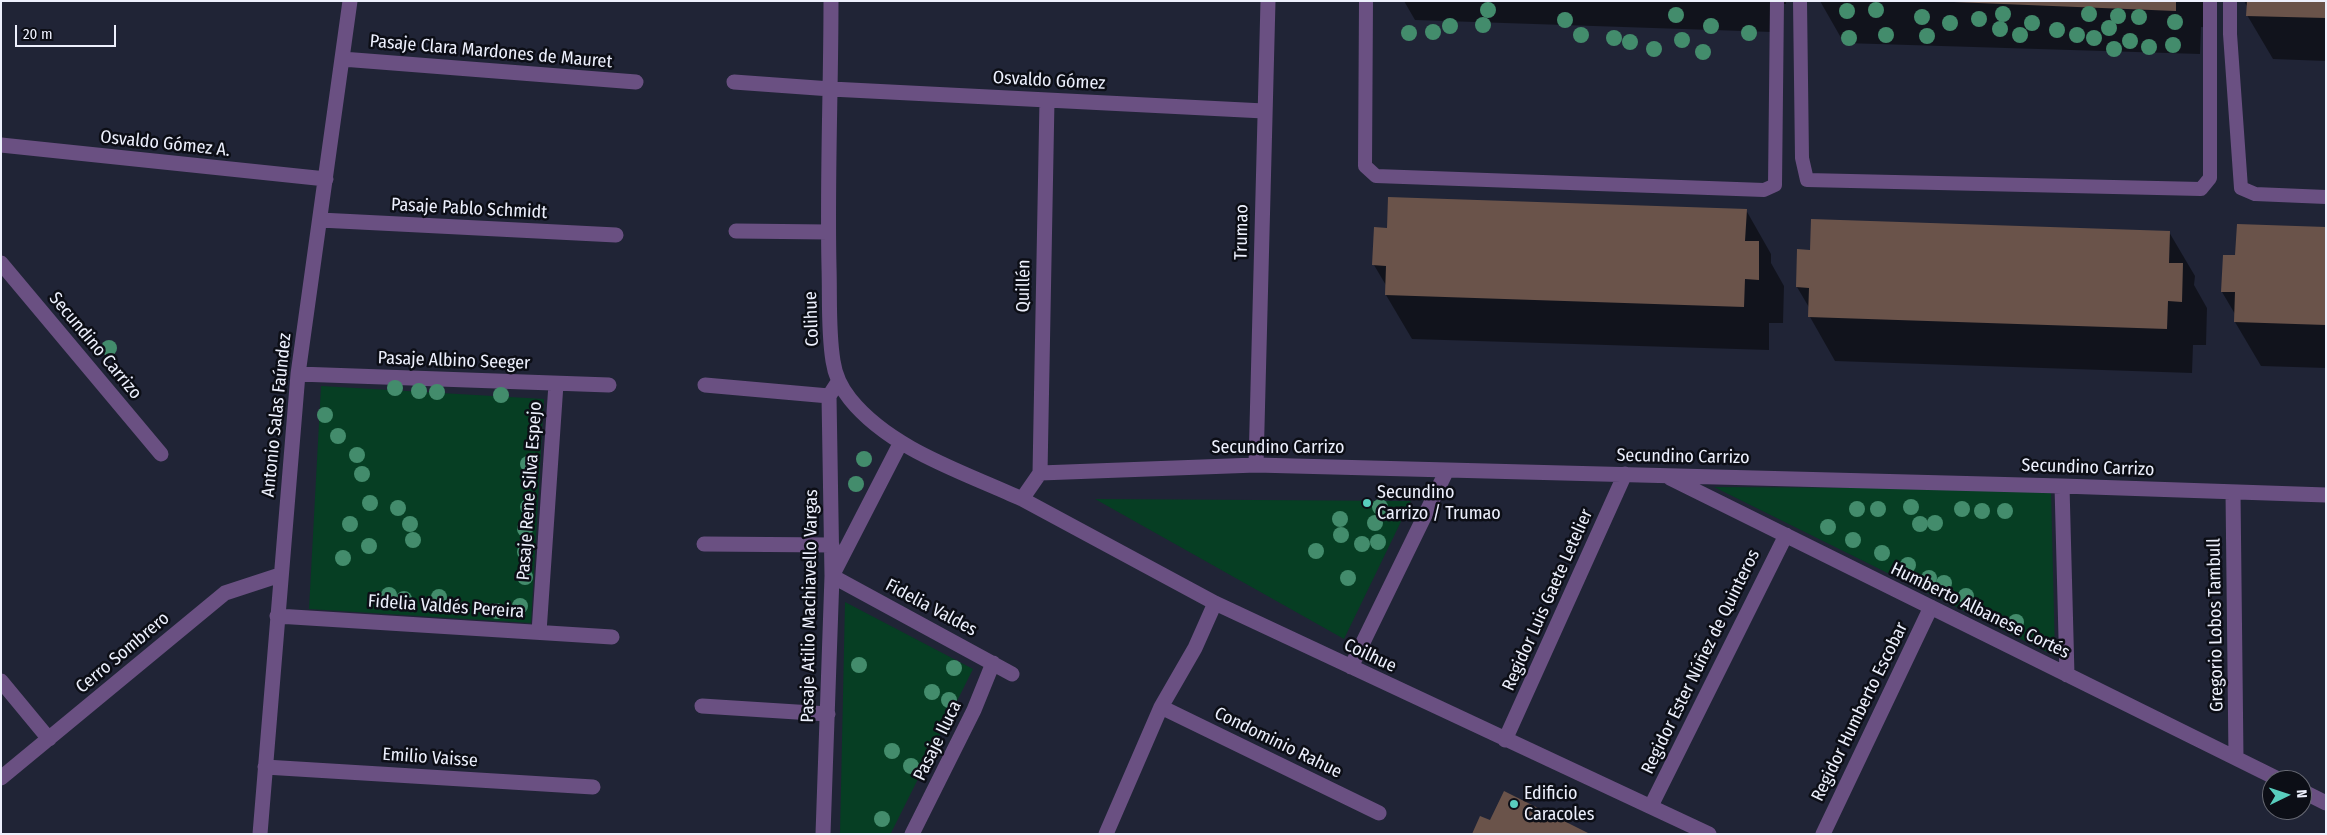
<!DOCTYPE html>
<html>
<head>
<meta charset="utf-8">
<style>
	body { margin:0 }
	#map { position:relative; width:2327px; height:835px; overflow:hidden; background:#202436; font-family:"Fira Sans Condensed",sans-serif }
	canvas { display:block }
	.frame { position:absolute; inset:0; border:2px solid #edf0fd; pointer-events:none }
	.north { position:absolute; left:2262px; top:770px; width:50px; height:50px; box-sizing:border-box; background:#0c0e16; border:1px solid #666872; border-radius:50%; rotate:86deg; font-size:14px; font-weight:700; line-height:20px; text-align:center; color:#edf0fd }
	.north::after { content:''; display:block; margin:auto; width:18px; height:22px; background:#59cebe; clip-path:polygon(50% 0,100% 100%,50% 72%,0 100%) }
	.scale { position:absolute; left:15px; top:25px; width:101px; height:22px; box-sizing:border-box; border:2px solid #edf0fd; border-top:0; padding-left:6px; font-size:15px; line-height:18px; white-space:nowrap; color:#edf0fd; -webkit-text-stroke:4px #0c0e16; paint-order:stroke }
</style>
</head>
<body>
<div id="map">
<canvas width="2327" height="835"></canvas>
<div class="frame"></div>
<div class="north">N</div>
<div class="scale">20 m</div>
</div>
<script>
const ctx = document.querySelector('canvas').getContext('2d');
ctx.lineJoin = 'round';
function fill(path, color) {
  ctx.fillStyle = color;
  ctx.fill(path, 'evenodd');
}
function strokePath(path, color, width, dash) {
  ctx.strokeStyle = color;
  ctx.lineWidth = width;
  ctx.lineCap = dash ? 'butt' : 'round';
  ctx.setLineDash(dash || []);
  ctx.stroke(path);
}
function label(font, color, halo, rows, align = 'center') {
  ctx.font = font + ' "Fira Sans Condensed",sans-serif';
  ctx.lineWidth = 5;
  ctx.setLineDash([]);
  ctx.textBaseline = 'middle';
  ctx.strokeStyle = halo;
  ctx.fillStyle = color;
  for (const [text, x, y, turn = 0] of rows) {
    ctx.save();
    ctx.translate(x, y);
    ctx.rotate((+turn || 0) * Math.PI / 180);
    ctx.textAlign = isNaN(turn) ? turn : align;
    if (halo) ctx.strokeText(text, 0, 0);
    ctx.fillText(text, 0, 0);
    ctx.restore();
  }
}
const green = new Path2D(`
	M 321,386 L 544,399 L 531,623 L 309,609 Z
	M 1714,487 L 2051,489 L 2055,656 Z
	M 1095,499 L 1411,501 L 1344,639 Z
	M 845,602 L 973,669 L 891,833 L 889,834 L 840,834 Z`);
const shadow = new Path2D(`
	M 1404,1 L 1786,1 L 1786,4 L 1773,4 L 1772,32 L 1415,20 Z
	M 1820,1 L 2216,1 L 2215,28 L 2201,27 L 2200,54 L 1844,43 Z
	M 2244,1 L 2326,1 L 2326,61 L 2273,59 L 2247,15 L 2248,8 Z
	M 1746,210 L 1771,254 L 1771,263 L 1784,286 L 1783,323 L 1769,323 L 1769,350 L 1412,339 L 1386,295 L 1387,287 L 1374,265 Z
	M 2326,228 L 2326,368 L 2261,366 L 2235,322 L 2235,314 L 2222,292 L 2237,256 Z
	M 2169,232 L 2195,276 L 2194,285 L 2207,308 L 2206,345 L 2193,345 L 2192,373 L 1835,361 L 1810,317 L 1810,309 L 1797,287 Z`);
const building = new Path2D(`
	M 1929,1 L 2176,1 L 2176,11 Z
	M 2247,1 L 2326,1 L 2326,18 L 2246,16 Z
	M 1388,197 L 1747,209 L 1745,241 L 1759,241 L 1759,280 L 1745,279 L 1744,307 L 1385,295 L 1386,266 L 1372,265 L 1374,227 L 1387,228 Z
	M 1811,219 L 2170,231 L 2169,263 L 2183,263 L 2182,302 L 2168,301 L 2167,329 L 1808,317 L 1809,288 L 1796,287 L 1797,249 L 1810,250 Z
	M 2237,224 L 2326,227 L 2326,325 L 2234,322 L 2235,292 L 2221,292 L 2223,255 L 2235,255 Z
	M 1504,791 L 1590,834 L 1472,834 L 1480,816 L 1490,820 Z`);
const lane = new Path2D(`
	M 1366,1 L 1365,166 L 1376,176 L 1764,190 L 1775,185 L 1777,1
	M 1800,1 L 1802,158 L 1807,180 L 2201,189 L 2210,178 L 2210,1
	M 2230,1 L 2230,34 L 2241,188 L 2255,194 L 2326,197`);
const street = new Path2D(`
	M 831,1 C 831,90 827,178 829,267 C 830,298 828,330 833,361 C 835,375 841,388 850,399 C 891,450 964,472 1022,499 L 1040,473
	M 342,59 L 636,82
	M 734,82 L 831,89 L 1264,111
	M 1,145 L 326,179
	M 320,220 L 616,235
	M 736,231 L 828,232
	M 1,263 L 161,454
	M 298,374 L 609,385
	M 705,385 L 829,396
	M 900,444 L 832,576 L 1012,674
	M 1256,465 L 1268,1
	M 1040,473 L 1256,465 L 2062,486 L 2326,495
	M 1040,473 L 1047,100
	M 1670,478 L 2280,780
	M 2062,486 L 2067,675
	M 2233,492 L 2236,758
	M 1022,499 L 1215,603 L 1709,834
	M 704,544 L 832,545
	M 277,616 L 612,637
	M 539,632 L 556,384
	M 1351,667 L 1447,470
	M 1,681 L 49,739
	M 702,706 L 828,714
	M 1161,707 L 1379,813
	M 1505,740 L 1625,474
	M 265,767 L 593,787
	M 1,778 L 225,593 L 280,575
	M 2302,791 L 2326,803
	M 1651,806 L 1786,535
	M 260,834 L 298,374 L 350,1
	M 823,834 L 832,576 L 829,396 L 838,382
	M 912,834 L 974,710 L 993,663
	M 1106,834 L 1161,707 L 1195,648 L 1215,603
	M 1823,834 L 1931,607`);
const trees = [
	[1488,10],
	[1876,10],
	[1847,11],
	[2003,14],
	[2089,14],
	[1676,15],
	[2118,16],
	[1922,17],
	[2139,17],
	[1979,19],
	[1565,20],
	[2175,22],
	[1950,23],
	[2032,23],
	[1483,25],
	[1450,26],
	[1711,26],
	[2109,28],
	[2000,29],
	[2057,30],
	[1433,32],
	[1409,33],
	[1749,33],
	[1581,35],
	[1886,35],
	[2020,35],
	[2077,35],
	[1927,36],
	[1614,38],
	[1849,38],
	[2094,38],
	[1682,40],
	[2130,41],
	[1630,42],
	[2173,45],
	[2149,47],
	[1654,49],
	[2114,49],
	[1703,52],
	[109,348],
	[395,388],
	[419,391],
	[437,392],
	[501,395],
	[325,415],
	[338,436],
	[357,455],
	[864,459],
	[528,464],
	[362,474],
	[856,484],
	[370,503],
	[528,507],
	[1380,507],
	[1911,507],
	[398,508],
	[1857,509],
	[1878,509],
	[1962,509],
	[1982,511],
	[2005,511],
	[1340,519],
	[1375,523],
	[1935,523],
	[350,524],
	[410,524],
	[1920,524],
	[1828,527],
	[525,529],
	[1341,535],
	[413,540],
	[1853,540],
	[1378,542],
	[1362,544],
	[369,546],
	[1316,551],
	[525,552],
	[1882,553],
	[343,558],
	[1908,565],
	[525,577],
	[1348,578],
	[1929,578],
	[1944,583],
	[389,595],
	[1966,596],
	[439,597],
	[404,599],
	[520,606],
	[497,611],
	[2016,622],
	[859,665],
	[954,668],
	[932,692],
	[949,700],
	[892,751],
	[911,766],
	[882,819]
];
const markers = [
	[1367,503,5,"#59cebe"],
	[1514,804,5,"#59cebe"]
];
const streetNames = [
	["Pasaje Clara Mardones de Mauret",491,52,5],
	["Osvaldo Gómez",1049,81,3],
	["Osvaldo Gómez A.",165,144,6],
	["Pasaje Pablo Schmidt",469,209,3],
	["Trumao",1242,232,-89],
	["Quillén",1024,286,-89],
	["Colihue",812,319,-92],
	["Secundino Carrizo",95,346,50],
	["Pasaje Albino Seeger",454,361,2],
	["Antonio Salas Faúndez",277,415,-84],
	["Secundino Carrizo",1278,448],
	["Secundino Carrizo",1683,457,1],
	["Secundino Carrizo",2088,468,2],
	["Pasaje Rene Silva Espejo",530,491,-86],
	["Regidor Luis Gaete Letelier",1548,600,-66],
	["Pasaje Atilio Machiavello Vargas",810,606,-89],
	["Fidelia Valdés Pereira",446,607,4],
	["Fidelia Valdes",931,608,28],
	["Humberto Albanese Cortés",1980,611,26],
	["Gregorio Lobos Tambull",2216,625,-91],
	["Cerro Sombrero",123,653,-40],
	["Coilhue",1370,656,25],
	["Regidor Ester Núñez de Quinteros",1701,662,-64],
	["Regidor Humberto Escobar",1860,712,-64],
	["Pasaje Iluca",938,741,-64],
	["Condominio Rahue",1278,743,26],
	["Emilio Vaisse",430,758,4]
];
const poiNames = [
	["Secundino",1377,493],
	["Carrizo / Trumao",1377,514],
	["Edificio",1524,794],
	["Caracoles",1524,815]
];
fill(green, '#063e23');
fill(shadow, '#0007');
fill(building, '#6a534a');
strokePath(lane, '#6a5082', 14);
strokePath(street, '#6a5082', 15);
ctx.fillStyle = '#438c6c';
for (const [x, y] of trees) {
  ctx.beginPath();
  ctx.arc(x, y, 8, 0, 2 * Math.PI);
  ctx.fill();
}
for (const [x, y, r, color] of markers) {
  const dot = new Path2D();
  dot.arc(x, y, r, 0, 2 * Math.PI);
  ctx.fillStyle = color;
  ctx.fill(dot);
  strokePath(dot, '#0c0e16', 2);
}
label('18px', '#edf0fd', '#0c0e16', streetNames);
label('18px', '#edf0fd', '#0c0e16', poiNames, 'left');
</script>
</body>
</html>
